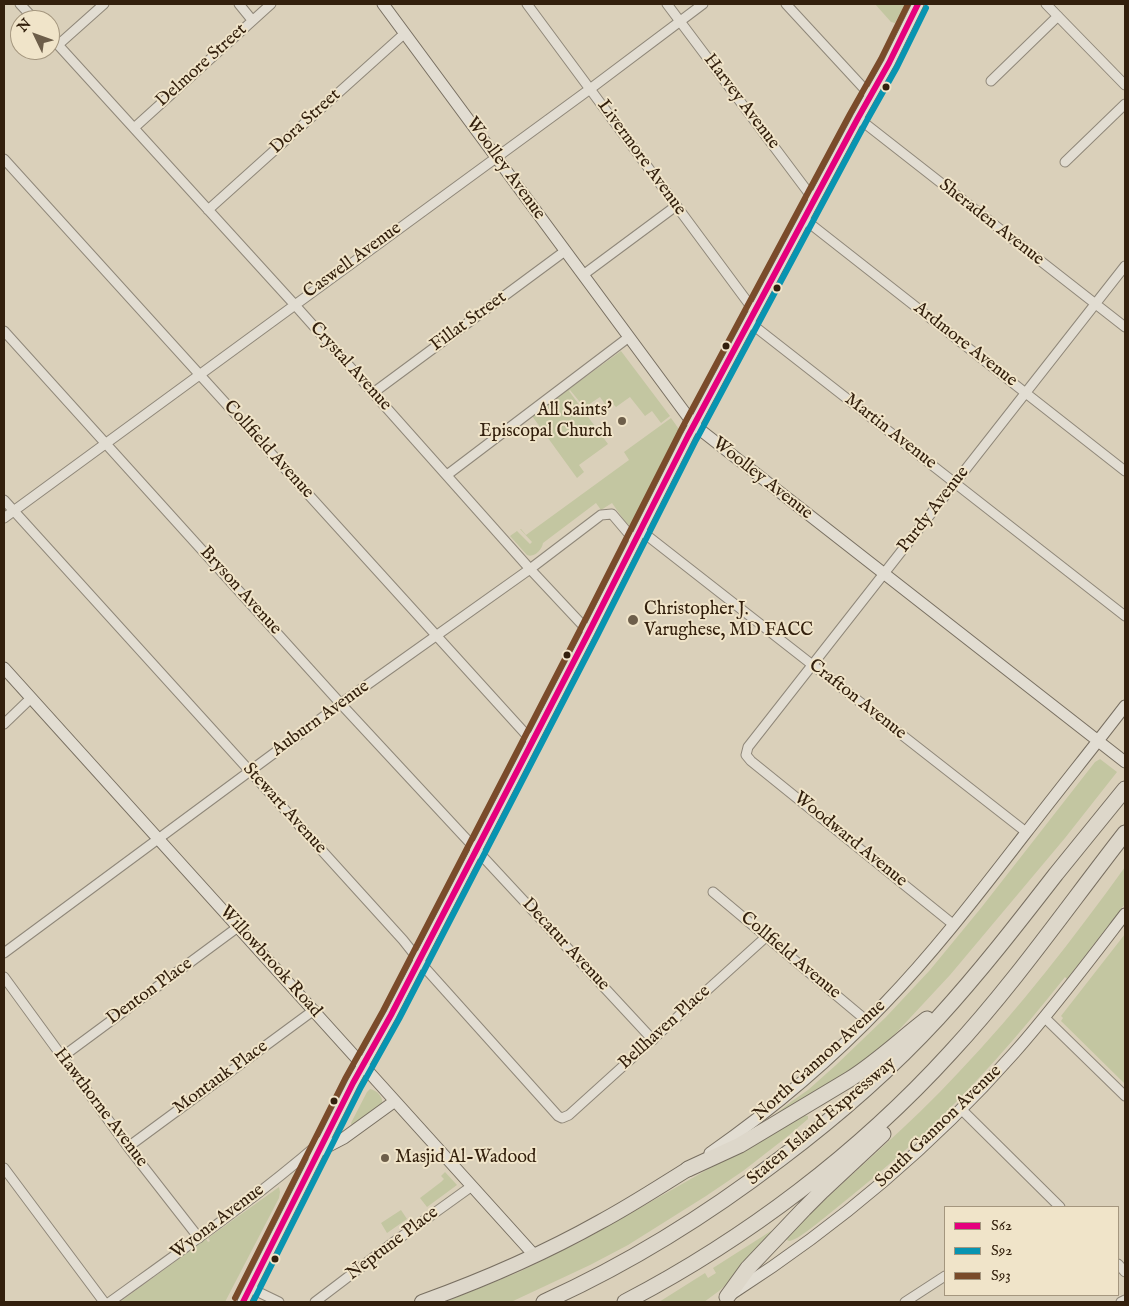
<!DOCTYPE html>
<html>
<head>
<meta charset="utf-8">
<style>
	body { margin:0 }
	#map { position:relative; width:1129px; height:1306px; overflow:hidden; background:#dad0ba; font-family:"IM FELL English",serif }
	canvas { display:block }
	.frame { position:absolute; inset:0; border:5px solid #33200d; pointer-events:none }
	.legend { position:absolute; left:944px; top:1206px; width:175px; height:90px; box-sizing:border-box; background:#f0e4c9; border:1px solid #a4967e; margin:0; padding:6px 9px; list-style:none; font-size:15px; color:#33200d }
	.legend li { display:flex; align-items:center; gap:10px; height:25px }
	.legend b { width:25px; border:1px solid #a4967e }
	.north { position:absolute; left:10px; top:10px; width:50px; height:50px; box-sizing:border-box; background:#f0e4c9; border:1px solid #a4967e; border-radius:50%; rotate:312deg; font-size:14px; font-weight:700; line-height:20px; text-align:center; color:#33200d }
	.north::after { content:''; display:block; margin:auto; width:18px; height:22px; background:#6d5e4a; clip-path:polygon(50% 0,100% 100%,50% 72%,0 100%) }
</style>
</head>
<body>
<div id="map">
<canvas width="1129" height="1306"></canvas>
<div class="frame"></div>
<ul class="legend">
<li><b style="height:6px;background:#e5007d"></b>S62</li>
<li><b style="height:6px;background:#0894b1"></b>S92</li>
<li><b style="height:6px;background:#7a4b2a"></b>S93</li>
</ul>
<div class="north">N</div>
</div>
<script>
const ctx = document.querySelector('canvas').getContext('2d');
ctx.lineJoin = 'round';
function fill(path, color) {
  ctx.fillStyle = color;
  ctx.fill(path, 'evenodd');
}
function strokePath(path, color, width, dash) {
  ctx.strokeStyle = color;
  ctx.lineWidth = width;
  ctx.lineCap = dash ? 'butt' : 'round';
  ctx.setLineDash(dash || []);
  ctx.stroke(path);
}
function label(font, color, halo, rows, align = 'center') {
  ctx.font = font + ' "IM FELL English",serif';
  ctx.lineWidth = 4;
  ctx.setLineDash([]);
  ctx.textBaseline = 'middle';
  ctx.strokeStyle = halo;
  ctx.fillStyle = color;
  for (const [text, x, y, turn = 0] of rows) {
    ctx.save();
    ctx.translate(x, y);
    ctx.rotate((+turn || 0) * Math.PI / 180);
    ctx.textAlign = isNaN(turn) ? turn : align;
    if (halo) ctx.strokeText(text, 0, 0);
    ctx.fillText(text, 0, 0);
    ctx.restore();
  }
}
const green = new Path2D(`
	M 875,4 L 905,4 L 895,23 L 891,22 Z
	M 621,351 L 670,416 L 661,423 L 652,411 L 645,416 L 630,397 L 616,407 L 612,403 L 607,407 L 600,397 L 585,407 L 584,407 L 570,390 L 569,391 L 608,444 L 579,465 L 584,472 L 577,478 L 532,416 Z
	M 671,418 L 681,432 L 632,524 L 629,525 L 626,523 L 612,503 L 601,510 L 596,503 L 543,543 C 542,550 534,558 527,555 L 510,536 L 517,531 L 530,544 L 532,542 L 520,529 L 521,529 L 526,535 L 629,460 L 624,452 Z
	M 1100,759 L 1117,772 L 1065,838 L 950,975 L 896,1033 L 865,1062 L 760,1127 L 792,1101 L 808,1090 L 836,1065 L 886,1017 L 930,970 L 981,908 L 1095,762 Z
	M 1125,867 L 1125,904 L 1067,979 L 1065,977 C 1020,1034 972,1089 919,1138 C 890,1164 860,1189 829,1214 C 821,1220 797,1241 789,1241 L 787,1240 L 788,1237 L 804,1220 C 855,1170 910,1125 958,1073 C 1019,1009 1073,939 1125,867 Z
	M 1125,934 L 1125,1084 L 1061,1021 L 1063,1018 L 1061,1016 Z
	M 370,1089 C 377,1090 384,1098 382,1104 L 352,1126 L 351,1123 L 367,1092 Z
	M 803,1115 L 808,1116 L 808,1119 L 788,1136 L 743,1171 L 706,1196 L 628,1245 L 590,1265 L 511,1302 L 445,1302 L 519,1272 L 582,1241 Z
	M 445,1172 L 457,1185 L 427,1207 L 420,1198 L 441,1182 L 444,1179 L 441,1176 Z
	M 279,1187 L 280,1192 L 279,1198 L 225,1302 L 120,1302 L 206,1239 L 208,1242 L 210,1241 L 208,1238 Z
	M 401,1210 L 407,1219 L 387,1233 L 381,1223 Z
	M 771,1231 L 774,1232 L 751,1261 L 719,1291 L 704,1302 L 659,1302 L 705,1273 L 708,1278 L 716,1273 L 713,1268 Z`);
const street = new Path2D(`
	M 20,4 L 35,20
	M 239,4 L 252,20
	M 527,4 L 755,312
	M 667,4 L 814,200
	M 786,4 L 870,95
	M 1046,4 L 1125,85
	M 50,36 L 294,304 L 530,569 L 589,632
	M 58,45 L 104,4
	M 991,81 L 1058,16
	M 858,118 L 1125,327
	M 134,128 L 271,4
	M 4,159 L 532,741
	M 1065,162 L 1125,104
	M 208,210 L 405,33
	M 804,219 L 1125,471
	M 583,275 L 676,206
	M 749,322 L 1125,616
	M 4,331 L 341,704 L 653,1040
	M 373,393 L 565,251
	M 447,475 L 629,337
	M 4,500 L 403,940 L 426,969 L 558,1116 L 562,1118 L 569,1115 L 767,936
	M 4,518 L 590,89 L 703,4
	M 640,530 L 1026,832
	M 4,724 L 31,698
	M 713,892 L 867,1021
	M 954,925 L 751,761 L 746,755 L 748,747 L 1125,266
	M 4,953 L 350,697 L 530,569 L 601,515 L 612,514 L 635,541
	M 4,977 L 128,1147 L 199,1238
	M 1044,1017 L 1125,1096
	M 62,1057 L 238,927
	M 961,1109 L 1060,1207
	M 128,1147 L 314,1010
	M 4,1168 L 104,1302
	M 1118,1264 L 1125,1272
	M 250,1288 L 279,1302
	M 110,1302 C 182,1250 255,1199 322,1141
	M 315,1302 L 394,1242 L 472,1186
	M 905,1302 L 945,1276
	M 1121,1302 L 1125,1300`);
const secondary = new Path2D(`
	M 383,4 L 694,425 L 1125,762
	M 4,668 L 535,1256
	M 319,1151 L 344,1138 L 395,1101
	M 710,1153 C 773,1109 832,1059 885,1003 C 936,950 980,892 1025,834 C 1058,791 1092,749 1125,706
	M 733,1293 C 837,1226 932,1146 1014,1053 C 1053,1009 1089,961 1125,914
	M 243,1302 L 353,1083 L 391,1015 L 589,632 L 688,436 L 858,118 L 889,63 L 918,4`);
const primary = new Path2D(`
	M 422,1302 C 483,1280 543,1254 600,1222 C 630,1206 659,1187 688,1169`);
const highway = new Path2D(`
	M 688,1169 L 740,1145 L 850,1079 C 877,1062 901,1039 927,1019
	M 727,1297 L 748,1268 L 804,1209 L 822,1191 L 883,1134
	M 544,1302 C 628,1264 707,1215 780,1159 C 836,1117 890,1070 938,1018 C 980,972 1018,923 1056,874 C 1079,846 1102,817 1125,789
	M 625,1302 C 746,1239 859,1153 951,1052 C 1014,984 1068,906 1125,833`);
const bus1 = new Path2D(`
	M 243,1302 L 353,1083 L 391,1015 L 589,632 L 688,436 L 858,118 L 889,63 L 918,4`);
const bus2 = new Path2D(`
	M 253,1302 L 361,1087 L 399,1019 L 597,636 L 696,440 L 866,122 L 897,67 L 926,8`);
const bus3 = new Path2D(`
	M 235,1298 L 345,1079 L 383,1011 L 581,628 L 680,432 L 850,114 L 881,59 L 908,4`);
const markers = [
	[886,87,4.5,"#33200d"],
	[777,288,4.5,"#33200d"],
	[726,346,4.5,"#33200d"],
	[622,421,5,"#6d5e4a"],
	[633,620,6,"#6d5e4a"],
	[567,655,4.5,"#33200d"],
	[334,1101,4.5,"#33200d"],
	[385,1158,5,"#6d5e4a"],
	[275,1259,4.5,"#33200d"]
];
const streetNames = [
	["Delmore Street",202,66,-42],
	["Harvey Avenue",741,102,53],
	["Dora Street",306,122,-42],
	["Livermore Avenue",641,158,54],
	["Woolley Avenue",505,169,54],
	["Sheraden Avenue",991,223,38],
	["Caswell Avenue",353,261,-36],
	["Fillat Street",469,322,-36],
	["Ardmore Avenue",965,345,38],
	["Crystal Avenue",350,367,48],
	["Martin Avenue",890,432,38],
	["Collfield Avenue",268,450,48],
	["Woolley Avenue",762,479,38],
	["Purdy Avenue",934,510,-52],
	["Bryson Avenue",240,591,48],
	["Crafton Avenue",857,700,38],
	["Auburn Avenue",321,719,-36],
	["Stewart Avenue",284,809,48],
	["Woodward Avenue",850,840,39],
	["Decatur Avenue",565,945,47],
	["Collfield Avenue",790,956,40],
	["Willowbrook Road",270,962,48],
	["Denton Place",150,992,-36],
	["Bellhaven Place",665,1028,-42],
	["North Gannon Avenue",820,1061,-42],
	["Montauk Place",221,1078,-36],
	["Hawthorne Avenue",100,1108,53],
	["Staten Island Expressway",822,1122,-40],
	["South Gannon Avenue",939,1127,-44],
	["Wyona Avenue",218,1222,-37],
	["Neptune Place",393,1244,-37]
];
const poiNames = [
	["All Saints'",612,411,"right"],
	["Episcopal Church",612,432,"right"],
	["Christopher J.",644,610],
	["Varughese, MD FACC",644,631],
	["Masjid Al-Wadood",395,1158]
];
fill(green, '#c3c6a1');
strokePath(street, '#8f8779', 11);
strokePath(secondary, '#786f61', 13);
strokePath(primary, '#786f61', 16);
strokePath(highway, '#786f61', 17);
strokePath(street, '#e2ddd2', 9);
strokePath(secondary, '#e2ddd2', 11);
strokePath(primary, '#ddd7ca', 14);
strokePath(highway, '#ddd7ca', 15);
strokePath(bus1, '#e5007d', 6);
strokePath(bus2, '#0894b1', 6);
strokePath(bus3, '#7a4b2a', 6);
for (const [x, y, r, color] of markers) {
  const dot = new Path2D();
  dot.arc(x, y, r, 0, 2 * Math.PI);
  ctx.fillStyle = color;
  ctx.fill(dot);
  strokePath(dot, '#f0e4c9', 2);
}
label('18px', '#33200d', '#f0e4c9', streetNames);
label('18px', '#33200d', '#f0e4c9', poiNames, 'left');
</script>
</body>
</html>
